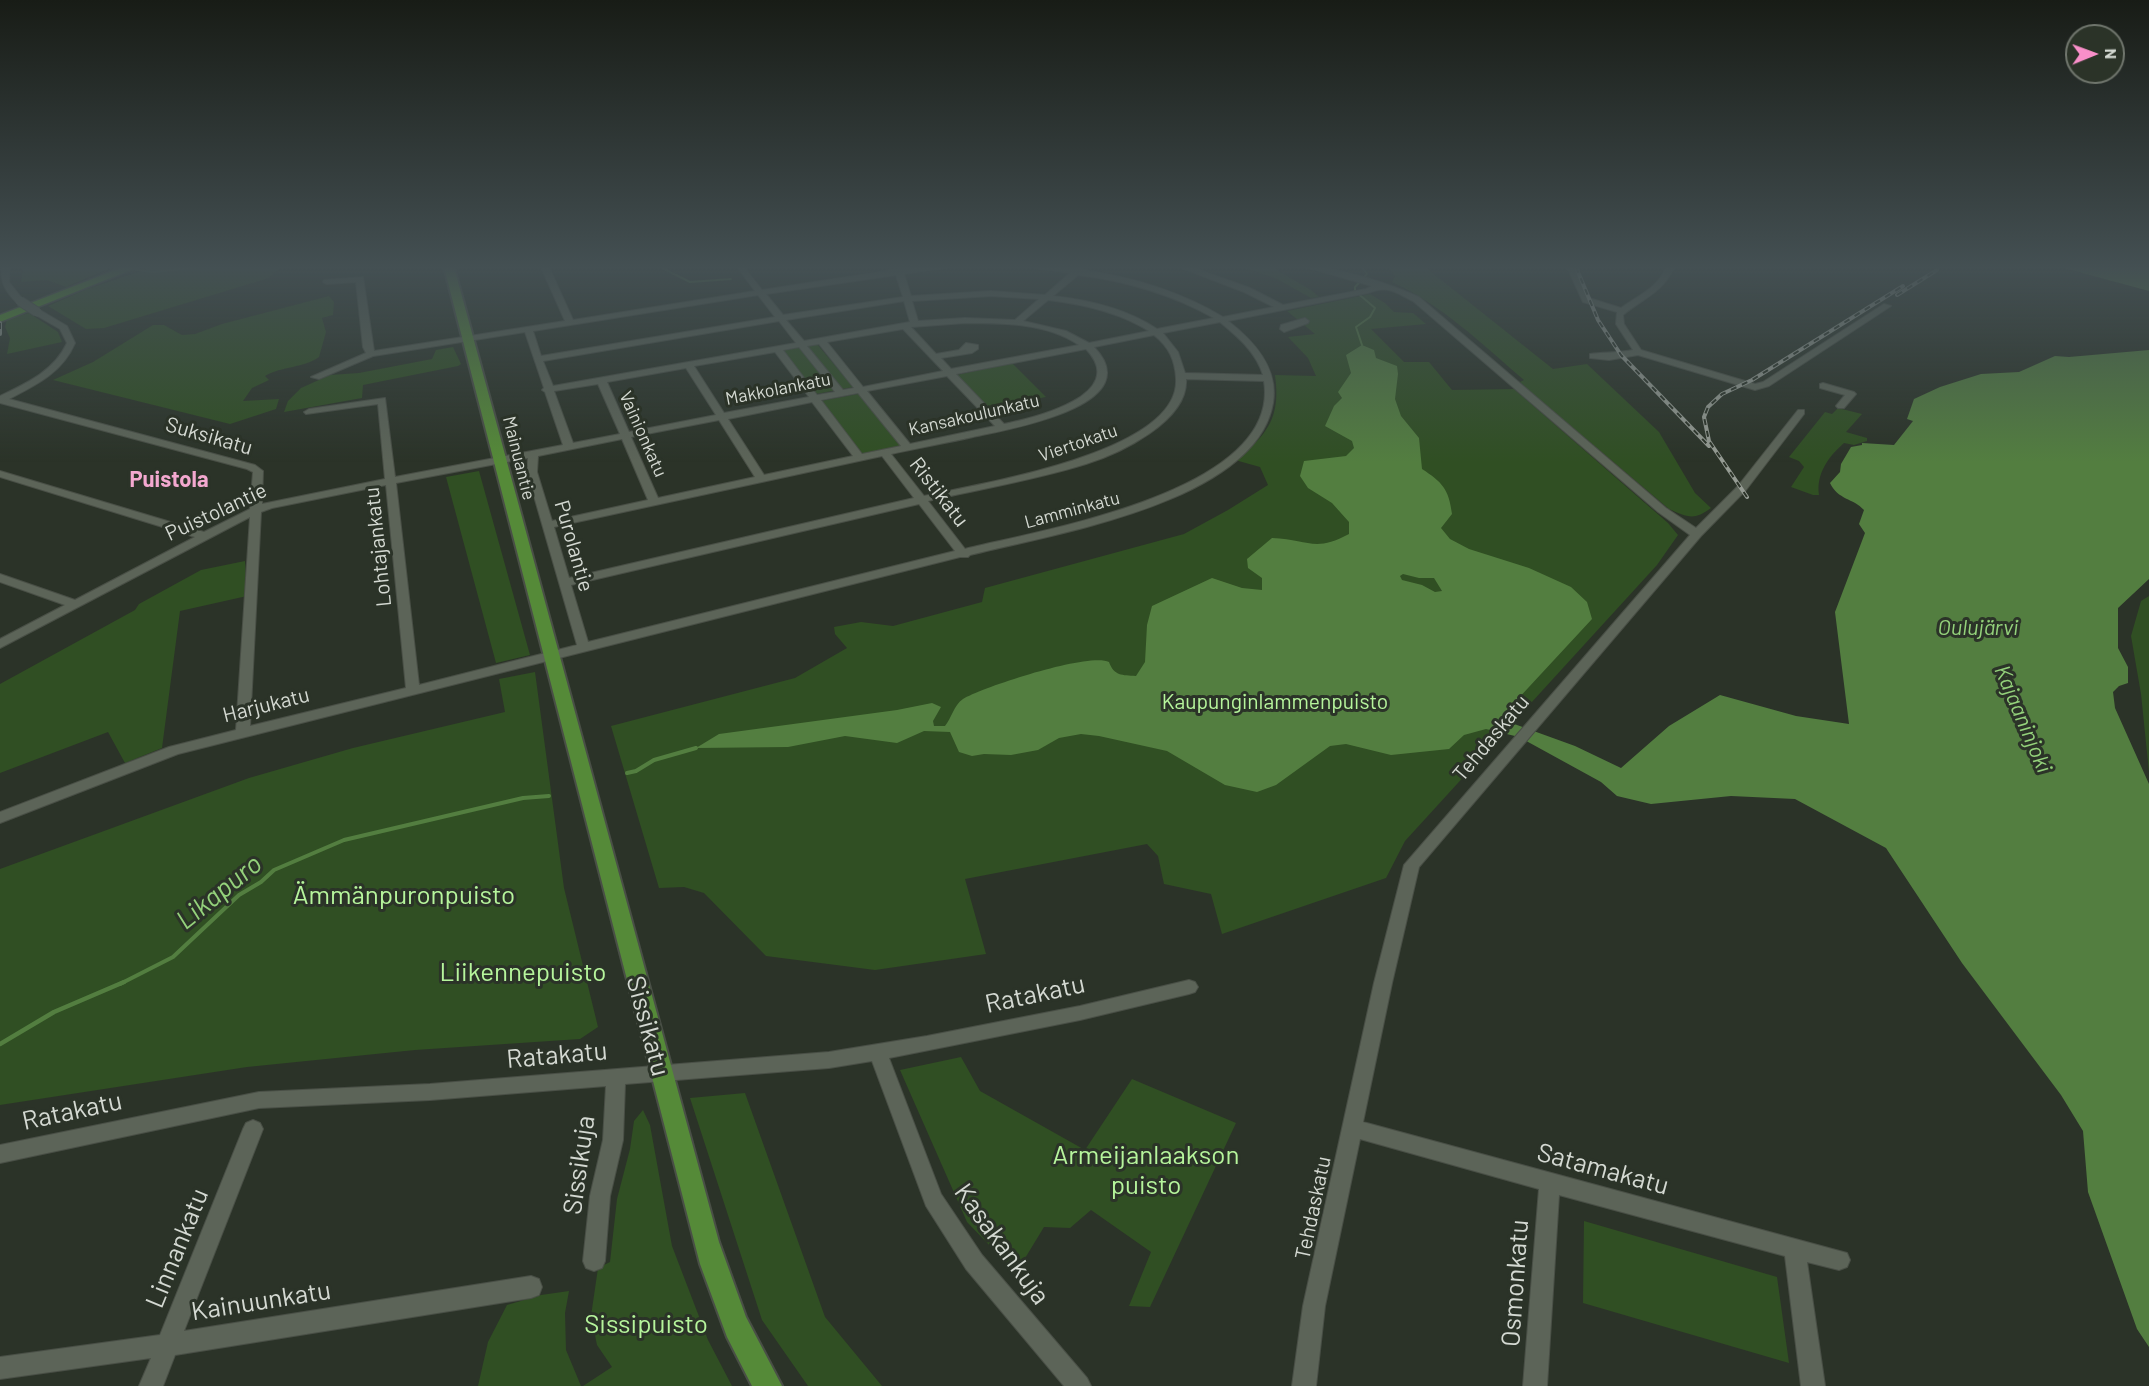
<!DOCTYPE html>
<html>
<head>
<meta charset="utf-8">
<style>
	body { margin:0 }
	#map { position:relative; width:2149px; height:1386px; overflow:hidden; background:#2b3328; font-family:Barlow,sans-serif }
	canvas { display:block }
	.north { position:absolute; left:2065px; top:24px; width:60px; height:60px; box-sizing:border-box; background:#2b3328; border:2px solid #6f756c; border-radius:50%; rotate:89deg; font-size:16px; font-weight:700; line-height:24px; text-align:center; color:#d4d9d2 }
	.north::after { content:''; display:block; margin:auto; width:21px; height:27px; background:#f98fc9; clip-path:polygon(50% 0,100% 100%,50% 72%,0 100%) }
</style>
</head>
<body>
<div id="map">
<canvas width="2149" height="1386"></canvas>
<div class="north">N</div>
</div>
<script>
const ctx = document.querySelector('canvas').getContext('2d');
ctx.lineJoin = 'round';
function fill(path, color) {
  ctx.fillStyle = color;
  ctx.fill(path, 'evenodd');
}
function strokePath(path, color, width, dash) {
  ctx.strokeStyle = color;
  ctx.lineWidth = width;
  ctx.lineCap = dash ? 'butt' : 'round';
  ctx.setLineDash(dash || []);
  ctx.stroke(path);
}
function label(font, color, halo, rows, align = 'center') {
  ctx.font = font + ' Barlow,sans-serif';
  ctx.lineWidth = 6;
  ctx.setLineDash([]);
  ctx.textBaseline = 'middle';
  ctx.strokeStyle = halo;
  ctx.fillStyle = color;
  for (const [text, x, y, turn = 0] of rows) {
    ctx.save();
    ctx.translate(x, y);
    ctx.rotate((+turn || 0) * Math.PI / 180);
    ctx.textAlign = isNaN(turn) ? turn : align;
    if (halo) ctx.strokeText(text, 0, 0);
    ctx.fillText(text, 0, 0);
    ctx.restore();
  }
}
const green = new Path2D(`
	M 23,267 L 113,267 L 66,287 L 47,280 L 21,282 Z
	M 145,267 L 281,267 L 269,278 L 104,328 L 86,329 L 48,306 L 87,289 L 147,269 Z
	M 1272,267 L 1311,290 L 1319,297 L 1311,298 L 1277,279 L 1245,268 Z
	M 1425,267 L 1553,369 L 1587,364 L 1659,432 L 1695,493 L 1711,508 C 1694,521 1687,517 1669,509 L 1527,389 L 1520,382 L 1524,380 C 1482,344 1442,305 1392,282 L 1395,276 L 1387,267 Z
	M 1370,294 L 1385,303 L 1394,312 L 1413,313 L 1426,324 L 1371,329 L 1404,362 L 1429,362 L 1452,390 L 1514,389 L 1668,523 L 1678,535 L 1657,565 L 1405,841 L 1386,878 L 1222,934 L 1211,894 L 1164,884 L 1158,856 L 1147,844 L 965,879 L 986,954 L 875,970 L 766,956 L 704,893 L 684,887 L 659,888 L 611,726 L 795,678 L 847,648 L 835,634 L 834,627 L 861,622 L 893,626 L 982,602 L 985,588 L 1184,534 L 1228,510 L 1268,485 L 1260,467 L 1235,460 C 1268,435 1281,417 1275,375 L 1316,376 L 1308,358 L 1288,337 L 1315,334 L 1287,311 Z
	M 329,296 L 334,302 L 333,315 L 322,318 L 326,332 L 319,357 C 304,368 282,366 265,376 L 269,380 L 252,388 L 243,401 L 279,399 L 276,409 L 230,424 L 53,380 L 93,362 L 153,325 L 164,325 L 182,335 L 195,334 L 222,324 Z
	M 29,313 L 58,332 L 62,342 L 7,354 L 10,338 L 5,327 L 7,319 Z
	M 817,344 L 853,387 L 816,394 L 781,351 Z
	M 453,347 L 461,364 L 458,366 L 363,385 L 362,398 L 284,412 L 288,401 L 301,388 L 330,375 L 359,373 L 432,359 L 436,350 Z
	M 1012,363 L 1046,397 L 988,408 L 957,375 Z
	M 858,394 L 900,445 L 898,448 L 869,454 L 861,453 L 821,401 Z
	M 1838,408 L 1862,414 L 1846,432 L 1867,438 L 1867,441 L 1854,445 L 1844,443 C 1828,457 1816,474 1819,495 L 1813,495 L 1791,487 L 1804,467 L 1799,461 L 1789,457 L 1825,412 L 1832,414 Z
	M 479,471 L 530,655 L 496,663 L 446,477 Z
	M 245,561 L 247,596 L 180,611 L 162,748 L 125,763 L 108,732 L 0,773 L 0,684 L 135,610 L 139,604 L 201,570 Z
	M 2149,596 L 2149,772 L 2141,694 L 2131,636 L 2141,601 Z
	M 535,672 L 564,888 L 598,1027 L 580,1039 L 415,1050 L 247,1067 L 0,1105 L 0,869 L 249,778 L 353,748 L 505,712 L 499,679 Z
	M 961,1057 L 980,1091 L 1085,1150 L 1132,1079 L 1236,1123 L 1150,1307 L 1129,1306 L 1151,1252 L 1091,1210 L 1070,1228 L 1044,1227 L 1016,1273 L 967,1222 L 900,1070 Z
	M 745,1093 L 825,1317 L 882,1386 L 808,1386 L 762,1320 L 690,1098 Z
	M 643,1110 L 650,1125 L 672,1246 L 708,1340 L 732,1386 L 583,1386 L 612,1367 L 597,1345 L 591,1316 L 598,1268 L 610,1262 L 617,1199 L 630,1149 L 634,1121 Z
	M 1584,1221 L 1777,1277 L 1789,1363 L 1583,1303 Z
	M 569,1291 L 565,1313 L 566,1350 L 581,1386 L 478,1386 L 488,1342 L 507,1305 L 541,1295 Z`);
const water = new Path2D(`
	M 2149,267 L 2149,291 L 2060,267 Z
	M 1362,345 L 1374,350 L 1376,358 L 1397,366 L 1398,374 L 1395,399 L 1401,416 L 1419,438 L 1422,469 C 1442,482 1449,489 1452,514 L 1441,528 L 1450,539 L 1469,549 L 1529,568 L 1571,587 L 1587,602 L 1592,619 L 1503,715 L 1506,721 L 1575,746 L 1621,768 L 1669,726 L 1720,695 L 1796,716 L 1849,724 L 1835,612 L 1865,533 L 1859,524 L 1864,510 C 1853,498 1838,500 1830,483 L 1840,472 L 1841,464 L 1851,447 L 1862,445 L 1862,443 L 1894,445 L 1913,421 L 1907,419 L 1914,399 L 1940,387 L 1981,374 L 2019,372 L 2055,356 L 2069,357 L 2149,350 L 2149,579 L 2118,608 L 2118,648 L 2128,667 L 2128,683 L 2119,686 L 2113,692 L 2115,708 L 2149,784 L 2149,1347 L 2137,1329 L 2088,1192 L 2083,1131 L 2061,1095 L 1962,963 L 1886,848 L 1795,799 L 1731,796 L 1651,804 L 1617,796 L 1601,782 L 1519,737 L 1486,729 L 1464,735 L 1449,749 L 1391,755 L 1346,744 L 1330,746 L 1276,785 L 1257,792 L 1225,785 L 1167,751 L 1099,736 L 1081,734 L 1059,738 L 1038,750 L 1011,755 L 984,754 L 972,756 L 959,752 L 950,732 L 924,731 L 897,743 L 845,736 L 788,747 L 696,748 L 719,734 L 897,710 L 932,703 L 941,707 L 933,721 L 934,726 L 945,726 C 951,719 954,705 963,699 C 983,687 1089,652 1109,662 C 1114,676 1122,675 1136,676 L 1145,662 L 1147,625 L 1152,606 L 1212,578 L 1242,588 L 1262,590 L 1262,578 L 1248,568 L 1247,559 L 1272,538 C 1308,539 1314,553 1349,534 L 1349,522 L 1332,503 L 1308,488 L 1300,476 L 1304,461 L 1346,456 L 1354,448 L 1352,441 L 1325,426 L 1334,406 L 1342,398 L 1338,392 L 1351,373 L 1346,355 ZM 1403,574 L 1419,578 L 1434,578 L 1442,591 L 1435,592 L 1422,585 L 1402,580 L 1400,576 Z`);
const streamFar2 = new Path2D(`
	M 660,267 L 690,282 L 731,279
	M 1362,267 L 1367,274 L 1355,287 L 1355,291 L 1375,308 L 1370,317 L 1356,327 L 1362,345
	M 136,270 L 154,272 L 199,267`);
const streamFar1 = new Path2D(`
	M 627,773 L 636,771 L 654,760 L 696,748
	M 120,984 L 173,957 L 239,895 L 261,882 L 274,870 L 344,840 L 523,798 L 549,796`);
const stream = new Path2D(`
	M 0,1044 L 54,1012 L 124,982`);
const minor = new Path2D(`
	M 2,267 L 10,267 L 9,282 L 24,301 L 23,303 L 17,303 C 6,292 0,283 2,267 Z
	M 541,267 L 549,267 L 573,320 L 755,291 L 737,267 L 744,267 L 762,290 L 899,269 L 950,267 L 904,274 L 911,296 L 991,291 L 1045,295 L 1070,273 L 1028,267 L 1075,269 L 1079,268 L 1083,270 C 1133,277 1179,291 1223,317 L 1274,307 L 1244,292 L 1179,267 L 1191,267 L 1250,288 L 1283,305 L 1366,289 L 1372,286 L 1305,267 C 1338,267 1388,283 1419,297 L 1666,508 L 1696,528 L 1738,486 L 1798,410 L 1804,410 L 1804,414 L 1746,490 L 1701,536 L 1419,867 L 1392,983 L 1363,1122 L 1847,1253 L 1850,1260 L 1847,1267 L 1839,1270 L 1807,1262 L 1825,1386 L 1801,1386 L 1785,1256 L 1559,1195 L 1547,1386 L 1523,1386 L 1539,1189 L 1360,1139 L 1325,1306 L 1316,1386 L 1292,1386 L 1303,1306 L 1374,983 L 1404,865 L 1690,535 L 1658,512 L 1413,301 C 1394,292 1389,285 1368,293 L 1228,321 C 1254,341 1279,368 1273,403 C 1256,503 1052,534 970,555 L 968,557 L 960,557 L 178,754 L 0,823 L 0,812 L 169,747 L 236,730 L 250,517 L 0,648 L 0,639 L 65,605 L 0,582 L 0,574 L 75,600 L 195,537 L 0,477 L 0,471 L 204,532 L 250,509 L 253,472 L 247,469 L 0,403 L 0,396 C 27,383 54,371 67,343 L 60,329 L 34,314 L 34,310 L 40,310 L 67,326 L 75,343 C 62,373 36,385 9,399 L 255,465 L 263,471 L 262,504 L 385,479 L 378,404 L 306,414 L 304,412 L 309,409 L 385,398 L 395,477 L 563,445 L 545,392 L 542,390 L 544,388 L 525,332 L 373,356 L 319,379 L 311,377 L 366,353 L 363,347 L 356,282 L 327,284 L 323,282 L 324,280 L 363,277 L 374,351 L 565,321 ZM 896,275 L 903,297 L 783,315 L 766,294 ZM 1078,275 C 1127,281 1171,294 1214,318 L 1157,329 C 1127,309 1089,300 1053,296 ZM 758,295 L 775,317 L 541,356 L 533,331 ZM 991,296 L 1039,299 L 1015,320 L 965,318 L 918,321 L 912,301 ZM 1048,300 C 1082,304 1119,312 1149,331 L 1089,343 L 1066,331 L 1023,321 ZM 904,301 L 910,322 L 804,341 L 786,320 ZM 779,321 L 796,343 L 553,386 L 543,361 ZM 1220,322 C 1238,337 1256,352 1263,375 L 1185,373 L 1178,352 L 1163,333 ZM 965,323 C 1003,323 1047,323 1079,345 L 951,369 L 941,358 L 972,353 L 978,349 L 978,345 L 966,343 L 959,350 L 936,354 L 911,327 ZM 903,329 L 943,371 L 863,387 L 827,342 ZM 1154,335 C 1169,347 1175,360 1176,378 C 1182,453 977,484 924,496 L 891,454 C 918,448 946,443 973,437 C 1005,430 1151,406 1094,347 ZM 819,344 L 854,388 L 843,390 L 807,346 ZM 799,347 L 835,392 L 817,395 L 783,350 ZM 1086,349 C 1130,395 1034,418 1004,424 L 956,374 ZM 775,352 L 809,397 L 724,413 L 694,366 ZM 686,368 L 716,415 L 629,432 L 607,382 ZM 947,376 L 995,426 L 910,444 L 867,391 ZM 1186,379 L 1264,381 C 1282,492 1040,530 965,549 L 928,501 C 980,489 1035,480 1086,464 C 1119,454 1189,421 1186,379 ZM 598,384 L 620,434 L 573,443 L 554,391 ZM 858,393 L 901,446 L 862,454 L 821,400 ZM 812,402 L 853,456 L 764,475 L 728,419 ZM 719,420 L 755,477 L 658,498 L 631,437 ZM 622,439 L 648,500 L 552,521 L 537,472 L 538,456 ZM 882,456 L 914,498 L 569,578 L 554,527 ZM 528,458 L 527,472 L 577,645 L 419,685 L 396,483 ZM 386,485 L 406,688 L 250,726 L 261,512 L 272,508 ZM 919,504 L 955,551 L 588,642 L 571,585 Z
	M 1567,267 L 1575,267 L 1589,298 L 1621,308 C 1639,295 1658,288 1666,267 L 1674,267 C 1664,292 1642,299 1623,315 L 1624,324 L 1641,350 L 1755,384 L 1763,382 L 1884,304 L 1891,306 L 1769,386 L 1755,390 L 1638,355 L 1609,360 L 1590,358 L 1590,354 C 1604,352 1618,353 1633,350 L 1616,324 L 1617,312 L 1583,302 Z
	M 1305,318 L 1309,321 L 1308,323 L 1284,332 L 1280,329 L 1281,325 Z
	M 1823,383 L 1854,392 L 1856,394 L 1844,408 L 1838,408 L 1836,406 L 1845,395 L 1820,388 L 1820,384 Z
	M 1189,980 L 1195,982 L 1198,987 L 1195,992 L 1189,994 L 1080,1020 L 889,1058 L 941,1194 L 982,1255 L 1087,1378 L 1091,1386 L 1064,1386 L 966,1269 L 926,1206 L 872,1061 L 829,1068 L 625,1084 L 623,1140 L 610,1196 L 605,1261 L 602,1268 L 594,1271 L 586,1268 L 583,1261 L 590,1196 L 603,1140 L 606,1086 L 430,1100 L 259,1108 L 0,1163 L 0,1145 L 259,1092 L 430,1084 L 829,1052 L 927,1036 L 1080,1006 Z
	M 253,1120 L 260,1123 L 263,1129 L 184,1331 L 531,1276 L 539,1279 L 542,1287 L 539,1295 L 531,1298 L 175,1355 L 163,1386 L 139,1386 L 151,1358 L 0,1379 L 0,1357 L 160,1335 L 243,1129 L 246,1123 Z`);
const major = new Path2D(`
	M 444,267 L 454,267 L 719,1242 L 746,1317 L 782,1386 L 752,1386 L 727,1337 L 700,1264 Z`);
const highway = new Path2D(`
	M 123,267 L 138,267 L 0,322 L 0,315 Z`);
const rail = new Path2D(`
	M 1576,267 L 1598,320 L 1621,355 L 1709,446
	M 1897,295 L 1937,270
	M 0,323 L 0,334
	M 1747,497 L 1709,441 L 1704,417 L 1708,407 L 1722,394 L 1752,380 L 1903,286`);
const minorBridge = new Path2D(`
	M 20,301 L 37,312`);
const farStreetnames = [
	["Makkolankatu",778,389,-11],
	["Kansakoulunkatu",974,415,-13],
	["Vainionkatu",643,434,66],
	["Viertokatu",1078,443,-19],
	["Mainuantie",519,458,76],
	["Lamminkatu",1072,510,-15]
];
const streetNames = [
	["Suksikatu",209,436,16],
	["Ristikatu",939,492,52],
	["Puistolantie",216,512,-25],
	["Purolantie",574,546,74],
	["Lohtajankatu",378,547,-96],
	["Harjukatu",266,705,-14],
	["Tehdaskatu",1491,738,-50],
	["Tehdaskatu",1313,1208,-78]
];
const parkNames = [
	["Kaupunginlammenpuisto",1275,702]
];
const farDistrictnames = [
	["Puistola",169,480]
];
const waterNames = [
	["Oulujärvi",1978,628],
	["Kajaaninjoki",2023,719,67]
];
const nearParknames = [
	["Ämmänpuronpuisto",404,895],
	["Liikennepuisto",523,972],
	["Armeijanlaakson",1146,1155],
	["puisto",1146,1185],
	["Sissipuisto",646,1324]
];
const nearStreetnames = [
	["Ratakatu",1035,994,-12],
	["Sissikatu",648,1026,75],
	["Ratakatu",557,1055,-5],
	["Ratakatu",72,1111,-12],
	["Sissikuja",579,1165,-82],
	["Satamakatu",1603,1169,15],
	["Kasakankuja",1002,1244,54],
	["Linnankatu",177,1248,-68],
	["Osmonkatu",1515,1283,-86],
	["Kainuunkatu",261,1301,-9]
];
const nearWaternames = [
	["Likapuro",219,892,-39]
];
fill(green, '#304f23');
fill(water, '#537e40');
strokePath(streamFar2, '#537e40', 2);
strokePath(streamFar1, '#537e40', 4);
strokePath(stream, '#537e40', 4.5);
strokePath(minor, '#494f46', 2);
strokePath(major, '#494f46', 4);
strokePath(highway, '#494f46', 3);
fill(minor, '#5c6458');
fill(major, '#558a38');
fill(highway, '#51a422');
strokePath(rail, '#969c94', 4);
strokePath(rail, '#2b3328', 2, [6]);
strokePath(minorBridge, '#494f46', 11, []);
strokePath(minorBridge, '#5c6458', 9);
const sky = ctx.createLinearGradient(0, 0, 0, 462);
sky.addColorStop(0, '#181c16');
sky.addColorStop(0.58, '#445053');
sky.addColorStop(1, '#44505300');
ctx.fillStyle = sky;
ctx.fillRect(0, 0, 2149, 462);
label('18px', '#d4d9d2', '#2b3328', farStreetnames);
label('21px', '#d4d9d2', '#2b3328', streetNames);
label('21px', '#b6f59c', '#2b3328', parkNames);
label('bold 22px', '#f3a8cf', '#2b3328', farDistrictnames);
label('italic 22px', '#94d27b', '#2b3328', waterNames);
label('26px', '#b6f59c', '#2b3328', nearParknames);
label('26px', '#d4d9d2', '#2b3328', nearStreetnames);
label('italic 27px', '#94d27b', '#2b3328', nearWaternames);
</script>
</body>
</html>
